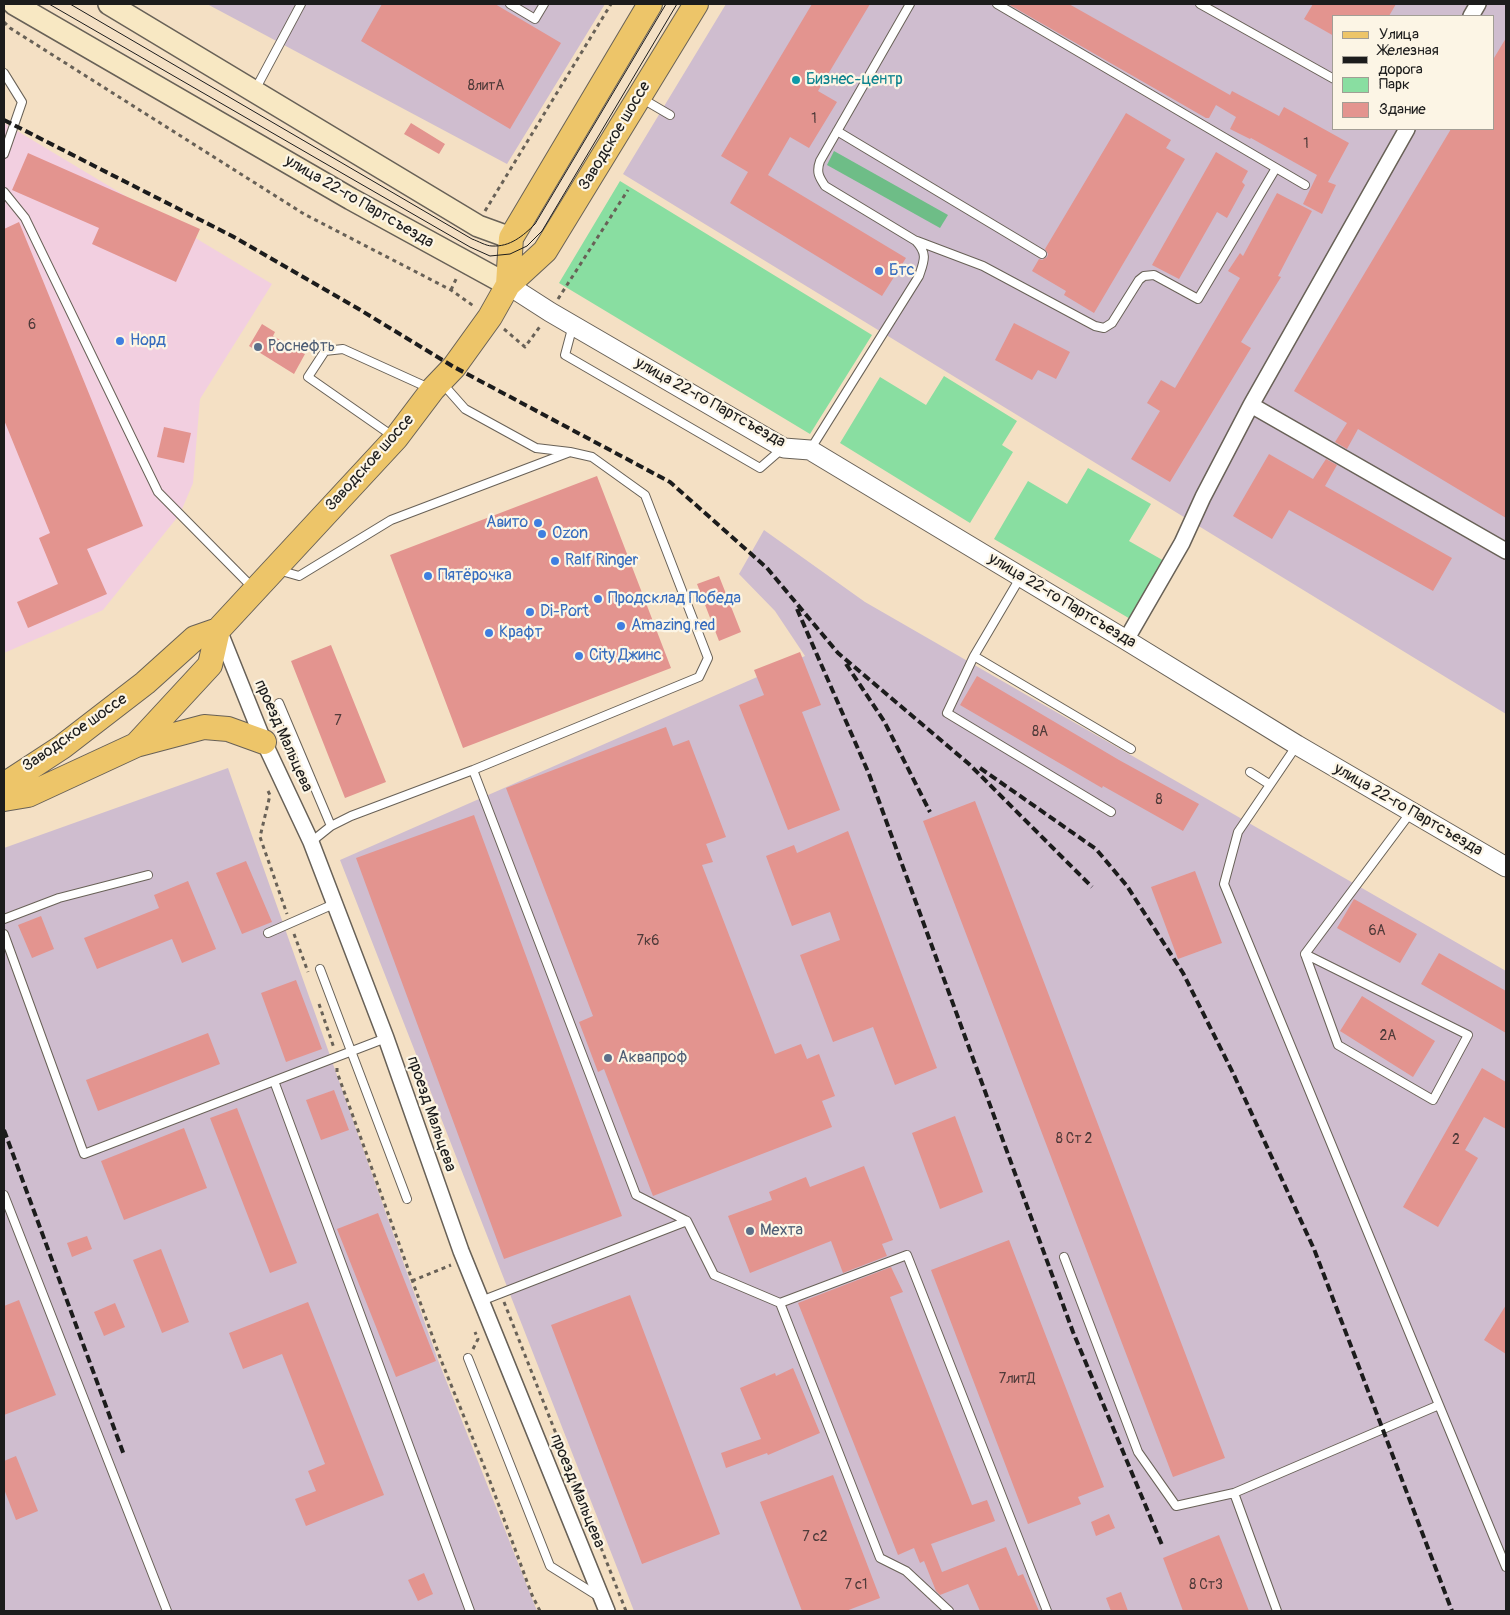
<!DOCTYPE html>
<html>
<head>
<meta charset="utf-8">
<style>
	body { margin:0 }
	#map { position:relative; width:1510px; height:1615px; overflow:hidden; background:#f4e0c4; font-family:Pangolin,sans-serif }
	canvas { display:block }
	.frame { position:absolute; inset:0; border:5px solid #1c1c1c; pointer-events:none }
	.legend { position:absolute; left:1332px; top:15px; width:162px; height:115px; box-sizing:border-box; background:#fcf5e5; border:1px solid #a29e95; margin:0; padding:6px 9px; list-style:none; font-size:15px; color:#1c1c1c }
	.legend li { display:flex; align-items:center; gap:10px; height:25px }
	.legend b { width:25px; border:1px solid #a29e95 }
</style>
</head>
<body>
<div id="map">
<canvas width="1510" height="1615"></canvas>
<div class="frame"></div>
<ul class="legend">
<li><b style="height:6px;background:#edc569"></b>Улица</li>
<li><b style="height:6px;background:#1c1c1c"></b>Железная дорога</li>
<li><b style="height:14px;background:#89dea1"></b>Парк</li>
<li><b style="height:14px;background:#e3948f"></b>Здание</li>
</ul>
</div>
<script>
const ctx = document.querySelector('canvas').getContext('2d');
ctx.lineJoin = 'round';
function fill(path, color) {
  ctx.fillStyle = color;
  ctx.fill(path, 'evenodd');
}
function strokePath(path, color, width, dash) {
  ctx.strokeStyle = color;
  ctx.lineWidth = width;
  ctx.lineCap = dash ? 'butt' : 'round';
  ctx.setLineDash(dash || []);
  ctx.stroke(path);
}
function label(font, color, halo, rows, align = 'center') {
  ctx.font = font + ' Pangolin,sans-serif';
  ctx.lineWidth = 4.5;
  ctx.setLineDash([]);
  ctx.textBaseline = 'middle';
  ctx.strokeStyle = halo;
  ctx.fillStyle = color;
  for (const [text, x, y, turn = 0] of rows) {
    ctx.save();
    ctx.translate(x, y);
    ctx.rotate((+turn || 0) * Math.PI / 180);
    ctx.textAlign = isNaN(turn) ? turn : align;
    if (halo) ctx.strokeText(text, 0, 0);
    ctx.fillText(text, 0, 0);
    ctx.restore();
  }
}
const built = new Path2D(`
	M 4,123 L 272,284 L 200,399 L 193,483 L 180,514 L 103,610 L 4,653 Z`);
const industrial = new Path2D(`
	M 207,4 L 605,4 L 507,164 Z
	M 726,4 L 1506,4 L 1506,714 L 623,174 ZM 1334,16 L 1494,16 L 1494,129 L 1334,129 Z
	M 764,530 L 865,602 L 1506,971 L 1506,1611 L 634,1611 L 340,860 L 805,656 L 775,611 L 739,574 Z
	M 228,768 L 438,1360 L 537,1611 L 4,1611 L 4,848 Z`);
const green = new Path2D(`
	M 620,181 L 872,335 L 810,434 L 559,283 Z
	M 944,376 L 1017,421 L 1002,445 L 1013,452 L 970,523 L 840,443 L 880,377 L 926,405 Z
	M 1088,468 L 1151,504 L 1129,541 L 1166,562 L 1132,620 L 994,539 L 1028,481 L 1067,504 Z`);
const forest = new Path2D(`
	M 834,151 L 948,215 L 940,228 L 827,165 Z`);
const building = new Path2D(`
	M 382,4 L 495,4 L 561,43 L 510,129 L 361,41 Z
	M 812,4 L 870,4 L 818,91 L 837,102 L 809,148 L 790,137 L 768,175 L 906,258 L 882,296 L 730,203 L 748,172 L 721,156 Z
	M 1008,4 L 1069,4 L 1230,95 L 1232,91 L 1279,116 L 1284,107 L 1349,143 L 1328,182 L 1336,185 L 1322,214 L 1303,204 L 1317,175 L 1251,138 L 1250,139 L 1230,129 L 1236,117 L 1216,105 L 1209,118 L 1206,118 Z
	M 1313,4 L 1396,4 L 1389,16 L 1334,16 L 1334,36 L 1304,19 Z
	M 1506,38 L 1506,518 L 1358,429 L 1347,449 L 1335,442 L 1347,423 L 1294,391 L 1451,129 L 1494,129 L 1494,58 Z
	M 1126,113 L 1171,140 L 1166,148 L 1185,159 L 1094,313 L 1064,295 L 1066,291 L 1032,271 L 1039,259 L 1042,260 L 1047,257 L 1048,254 L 1045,249 Z
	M 411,123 L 445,144 L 439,154 L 404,134 Z
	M 1216,152 L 1248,171 L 1242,182 L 1245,185 L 1227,218 L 1217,212 L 1179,279 L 1152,265 Z
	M 28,153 L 200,229 L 176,282 L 92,244 L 99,228 L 12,190 Z
	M 1277,193 L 1312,211 L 1278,276 L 1281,277 L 1241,342 L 1251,348 L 1170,482 L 1131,459 L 1160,411 L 1147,403 L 1161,380 L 1175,388 L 1240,278 L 1228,271 L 1240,253 L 1243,256 Z
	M 19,222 L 143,526 L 87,549 L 107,594 L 28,628 L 17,602 L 58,584 L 39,538 L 50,533 L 4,420 L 4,229 Z
	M 1014,323 L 1070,352 L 1056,379 L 1038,370 L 1032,380 L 995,360 Z
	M 262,324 L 275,332 L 273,336 L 305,354 L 294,374 L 249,346 Z
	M 164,427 L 191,433 L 184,463 L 157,457 Z
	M 1269,454 L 1313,479 L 1326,459 L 1337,465 L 1325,486 L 1452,558 L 1433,591 L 1289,510 L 1272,539 L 1233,516 Z
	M 597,476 L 671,668 L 463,748 L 390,555 Z
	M 719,576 L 741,632 L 719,641 L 697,584 Z
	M 331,645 L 386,782 L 345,798 L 291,661 Z
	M 800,652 L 821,705 L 802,712 L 840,810 L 788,830 L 739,705 L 764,695 L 754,670 Z
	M 977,676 L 1119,760 L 1199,804 L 1183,831 L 1103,786 L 1102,788 L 960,705 Z
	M 666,727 L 673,746 L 689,740 L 726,837 L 706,844 L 713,862 L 702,865 L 775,1054 L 801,1044 L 807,1059 L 819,1054 L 835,1096 L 822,1101 L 832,1127 L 653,1196 L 604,1069 L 598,1072 L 579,1022 L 593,1016 L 506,788 Z
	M 975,801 L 1225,1458 L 1173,1477 L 923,821 Z
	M 474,815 L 622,1216 L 504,1259 L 356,858 Z
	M 848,831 L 937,1068 L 895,1085 L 873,1027 L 833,1042 L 800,955 L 840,940 L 830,912 L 792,926 L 766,856 L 794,845 L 797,853 Z
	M 246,861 L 272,922 L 242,934 L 216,873 Z
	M 1195,871 L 1222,943 L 1178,959 L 1151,887 Z
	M 188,881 L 216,949 L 182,963 L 172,939 L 97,969 L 84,938 L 159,908 L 154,895 Z
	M 1354,899 L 1417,934 L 1400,963 L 1337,928 Z
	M 41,916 L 54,949 L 32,958 L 18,925 Z
	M 1439,953 L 1506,991 L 1506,1033 L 1421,984 Z
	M 296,980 L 322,1049 L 286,1062 L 261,993 Z
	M 1362,996 L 1435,1041 L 1413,1077 L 1340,1031 Z
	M 208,1033 L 220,1064 L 98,1111 L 86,1080 Z
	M 1482,1068 L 1506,1082 L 1506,1129 L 1484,1117 L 1465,1150 L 1478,1158 L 1438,1227 L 1403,1207 Z
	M 334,1090 L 349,1130 L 321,1140 L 306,1100 Z
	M 237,1108 L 297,1263 L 270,1273 L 210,1118 Z
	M 955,1116 L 983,1192 L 940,1209 L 912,1133 Z
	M 184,1128 L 207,1188 L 124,1220 L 101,1161 Z
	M 864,1166 L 893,1240 L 882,1244 L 887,1256 L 843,1273 L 831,1241 L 750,1273 L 728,1216 L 772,1200 L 769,1192 L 806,1177 L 810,1187 Z
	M 378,1213 L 436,1361 L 396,1377 L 337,1229 Z
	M 87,1236 L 92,1249 L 72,1257 L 67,1243 Z
	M 1009,1240 L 1104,1487 L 1078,1497 L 1081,1504 L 1028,1524 L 931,1270 Z
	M 161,1249 L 189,1322 L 162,1333 L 133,1260 Z
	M 891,1267 L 903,1292 L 890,1297 L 972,1505 L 987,1500 L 995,1521 L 931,1544 L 942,1572 L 1006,1547 L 1018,1576 L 1023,1574 L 1039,1611 L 980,1611 L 968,1584 L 940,1595 L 936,1591 L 924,1561 L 920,1563 L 914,1548 L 898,1555 L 798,1303 Z
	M 630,1295 L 720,1534 L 642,1564 L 551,1325 Z
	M 19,1300 L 56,1395 L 4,1415 L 4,1306 Z
	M 308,1302 L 384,1495 L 306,1526 L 295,1499 L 316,1491 L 308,1471 L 325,1464 L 282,1354 L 243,1369 L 229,1333 Z
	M 115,1303 L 125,1327 L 104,1336 L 94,1312 Z
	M 1506,1305 L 1506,1354 L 1484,1340 Z
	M 793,1368 L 820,1433 L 768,1455 L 767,1453 L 726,1468 L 721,1453 L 761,1439 L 740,1388 L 775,1373 L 776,1376 Z
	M 16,1456 L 38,1511 L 16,1520 L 4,1489 L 4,1461 Z
	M 833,1475 L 880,1598 L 846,1611 L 802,1611 L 760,1502 Z
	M 1109,1514 L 1115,1528 L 1096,1536 L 1091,1522 Z
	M 1219,1535 L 1249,1611 L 1183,1611 L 1163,1558 Z
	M 424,1573 L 433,1594 L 418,1601 L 408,1580 Z
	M 1121,1592 L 1128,1611 L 1111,1611 L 1106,1598 Z`);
const path = new Path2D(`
	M 4,22 L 10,28 L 304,214 L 451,290 L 475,307
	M 485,211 L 611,4
	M 451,290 L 457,277
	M 558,299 L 628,190
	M 504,329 L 525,347 L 541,325
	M 268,791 L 270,795 L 260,837 L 287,914
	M 294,934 L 308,972
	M 319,1004 L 334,1048
	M 337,1068 L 337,1072 L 441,1360 L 488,1476 L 532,1595 L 540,1611
	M 412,1281 L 451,1265
	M 504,1302 L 626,1611
	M 473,1349 L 478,1339 L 475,1332`);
const service = new Path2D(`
	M 510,4 L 535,19 L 544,4
	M 997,4 L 1305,185
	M 1200,4 L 1334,79
	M 4,73 L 22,102 L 4,154
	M 255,90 L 301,4
	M 641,98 L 670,115
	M 837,131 L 1042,254
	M 4,192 L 25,218 L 158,492 L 253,588
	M 917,241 L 983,266 L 1095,326 L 1104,328 L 1112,323 L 1139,280 L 1144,276 L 1154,275 L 1198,299 L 1276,168
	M 573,325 L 565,355 L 760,468 L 783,448
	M 394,437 L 308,377 L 325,351 L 343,349 L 429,388
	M 810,450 L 919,276 C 924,261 928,254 916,241 L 825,186 C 819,177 816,172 820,161 L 910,4
	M 278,570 L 299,576 L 391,520 L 570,452 L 536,448 L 465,409 L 442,383
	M 1020,578 L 974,656 L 947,713 L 1111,812
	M 974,656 L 1131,749
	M 279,703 L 331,826
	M 473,770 L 636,1195 L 687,1221 L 714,1275 L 780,1303 L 880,1558 L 906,1571 L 949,1611
	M 1250,772 L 1269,784
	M 311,842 L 331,826 L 351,816 L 473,770 L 699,677 L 708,658 L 645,495 L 592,457 L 570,452
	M 4,919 L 59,898 L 148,875
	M 268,933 L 334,904
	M 4,934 L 84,1154 L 274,1081
	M 1305,954 L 1338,1045 L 1433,1100 L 1468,1035 L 1305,954 L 1411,812
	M 320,969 L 407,1199
	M 386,1038 L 274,1081 L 470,1611
	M 4,1195 L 167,1611
	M 1064,1257 L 1138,1452 L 1176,1506 L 1234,1493 L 1439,1405 L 1224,884 L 1238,832 L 1297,745
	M 481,1301 L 687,1221
	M 780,1303 L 907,1255 L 1047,1611
	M 468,1358 L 550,1566 L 598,1596
	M 1439,1405 L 1506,1567
	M 1234,1493 L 1277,1611`);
const minor = new Path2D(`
	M 1471,16 L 1478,4
	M 1251,405 L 1506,551
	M 219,630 L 264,742 L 311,842 L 386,1038 L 461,1251 L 607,1611
	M 1126,640 L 1182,543 L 1203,497 L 1251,405 L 1407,129`);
const tertiary = new Path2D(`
	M 508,285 L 550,312 L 784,448 L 810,450 L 1126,640 L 1297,745 L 1506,867`);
const secondary = new Path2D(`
	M 14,4 L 351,199 L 508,285
	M 109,4 L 478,226 L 511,238`);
const primary = new Path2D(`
	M 508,285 L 511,238 L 650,4
	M 136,745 L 204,727 L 228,729 L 264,742
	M 4,785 L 62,747 L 145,683 L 195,638 L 218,630
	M 4,799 L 28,795 L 136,745 L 210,665 L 218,630 L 396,438 L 433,389 L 454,367 L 490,317 L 508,285 L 545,251 L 696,4`);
const tram = new Path2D(`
	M 49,4 L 470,247 L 490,256 L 510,254 L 527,246 L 542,231 L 677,4
	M 70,4 L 472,239 C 478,241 486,246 492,246 C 510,247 523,236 535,224 L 666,4`);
const rail = new Path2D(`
	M 4,120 L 232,236 L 357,308 L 454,367 L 670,482 L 767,568 L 838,653 L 969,764 L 1092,887
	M 797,609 L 869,774 L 1073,1332 L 1162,1545
	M 846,664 L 884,721 L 930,812
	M 980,768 L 1096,849 L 1127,886 L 1183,973 L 1233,1073 L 1314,1249 L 1452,1611
	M 4,1130 L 124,1455`);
const markers = [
	[796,80,5,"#0f9aa8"],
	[879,271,5,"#3f7fe0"],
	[120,341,5,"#3f7fe0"],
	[258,347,5,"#5c6f8a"],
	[538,523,5,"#3f7fe0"],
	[542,534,5,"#3f7fe0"],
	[555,561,5,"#3f7fe0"],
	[428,576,5,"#3f7fe0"],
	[598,599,5,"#3f7fe0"],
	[530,612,5,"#3f7fe0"],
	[621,626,5,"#3f7fe0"],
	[489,633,5,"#3f7fe0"],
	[579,656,5,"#3f7fe0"],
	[608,1058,5,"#5c6f8a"],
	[750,1231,5,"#5c6f8a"]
];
const numberNames = [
	["8литА",486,86],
	["1",814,119],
	["1",1306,144],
	["6",32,325],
	["7",338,721],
	["8А",1040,732],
	["8",1159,800],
	["6А",1377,931],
	["7к6",648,941],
	["2А",1388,1036],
	["8 Ст 2",1074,1139],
	["2",1456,1140],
	["7литД",1017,1379],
	["7 с2",815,1537],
	["7 с1",856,1585],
	["8 Ст3",1206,1585]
];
const cultureNames = [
	["Бизнес-центр",806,80]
];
const streetNames = [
	["Заводское шоссе",615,136,-59],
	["улица 22-го Партсъезда",359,202,30],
	["улица 22-го Партсъезда",710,403,29],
	["Заводское шоссе",370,463,-48],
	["улица 22-го Партсъезда",1062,601,31],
	["Заводское шоссе",75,733,-35],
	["проезд Мальцева",283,736,66],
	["улица 22-го Партсъезда",1408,810,30],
	["проезд Мальцева",431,1114,71],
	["проезд Мальцева",577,1491,68]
];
const shopNames = [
	["Бтс",889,271],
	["Норд",130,341],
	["Авито",528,523,"right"],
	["Ozon",552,534],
	["Ralf Ringer",565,561],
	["Пятёрочка",438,576],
	["Продсклад Победа",608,599],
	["Di-Port",540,612],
	["Amazing red",631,626],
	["Крафт",499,633],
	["City Джинс",589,656]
];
const serviceNames = [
	["Роснефть",268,347],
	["Аквапроф",618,1058],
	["Мехта",760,1231]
];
fill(built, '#f2cfe0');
fill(industrial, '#cfbdcf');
fill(green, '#89dea1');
fill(forest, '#6ebd87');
fill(building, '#e3948f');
strokePath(service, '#686157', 10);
strokePath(minor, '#686157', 18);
strokePath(tertiary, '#686157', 21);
strokePath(secondary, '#686157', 24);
strokePath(primary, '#686157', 26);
strokePath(path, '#686157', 3, [4, 4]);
strokePath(service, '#fff', 8);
strokePath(minor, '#fff', 15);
strokePath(tertiary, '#fff', 19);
strokePath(secondary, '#f8e8c3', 21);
strokePath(primary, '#edc569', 24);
strokePath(tram, '#1c1c1c', 1);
strokePath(rail, '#1c1c1c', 4, [8, 4]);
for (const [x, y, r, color] of markers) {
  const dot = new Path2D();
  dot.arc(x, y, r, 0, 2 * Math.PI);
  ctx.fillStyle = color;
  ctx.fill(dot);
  strokePath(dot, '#fcf5e5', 2);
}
label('14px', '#4e3a39', null, numberNames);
label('16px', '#0d838f', '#fcf5e5', cultureNames, 'left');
label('16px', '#1c1c1c', '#fcf5e5', streetNames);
label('16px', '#366cbe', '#fcf5e5', shopNames, 'left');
label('16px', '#4e5e75', '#fcf5e5', serviceNames, 'left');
</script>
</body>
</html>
